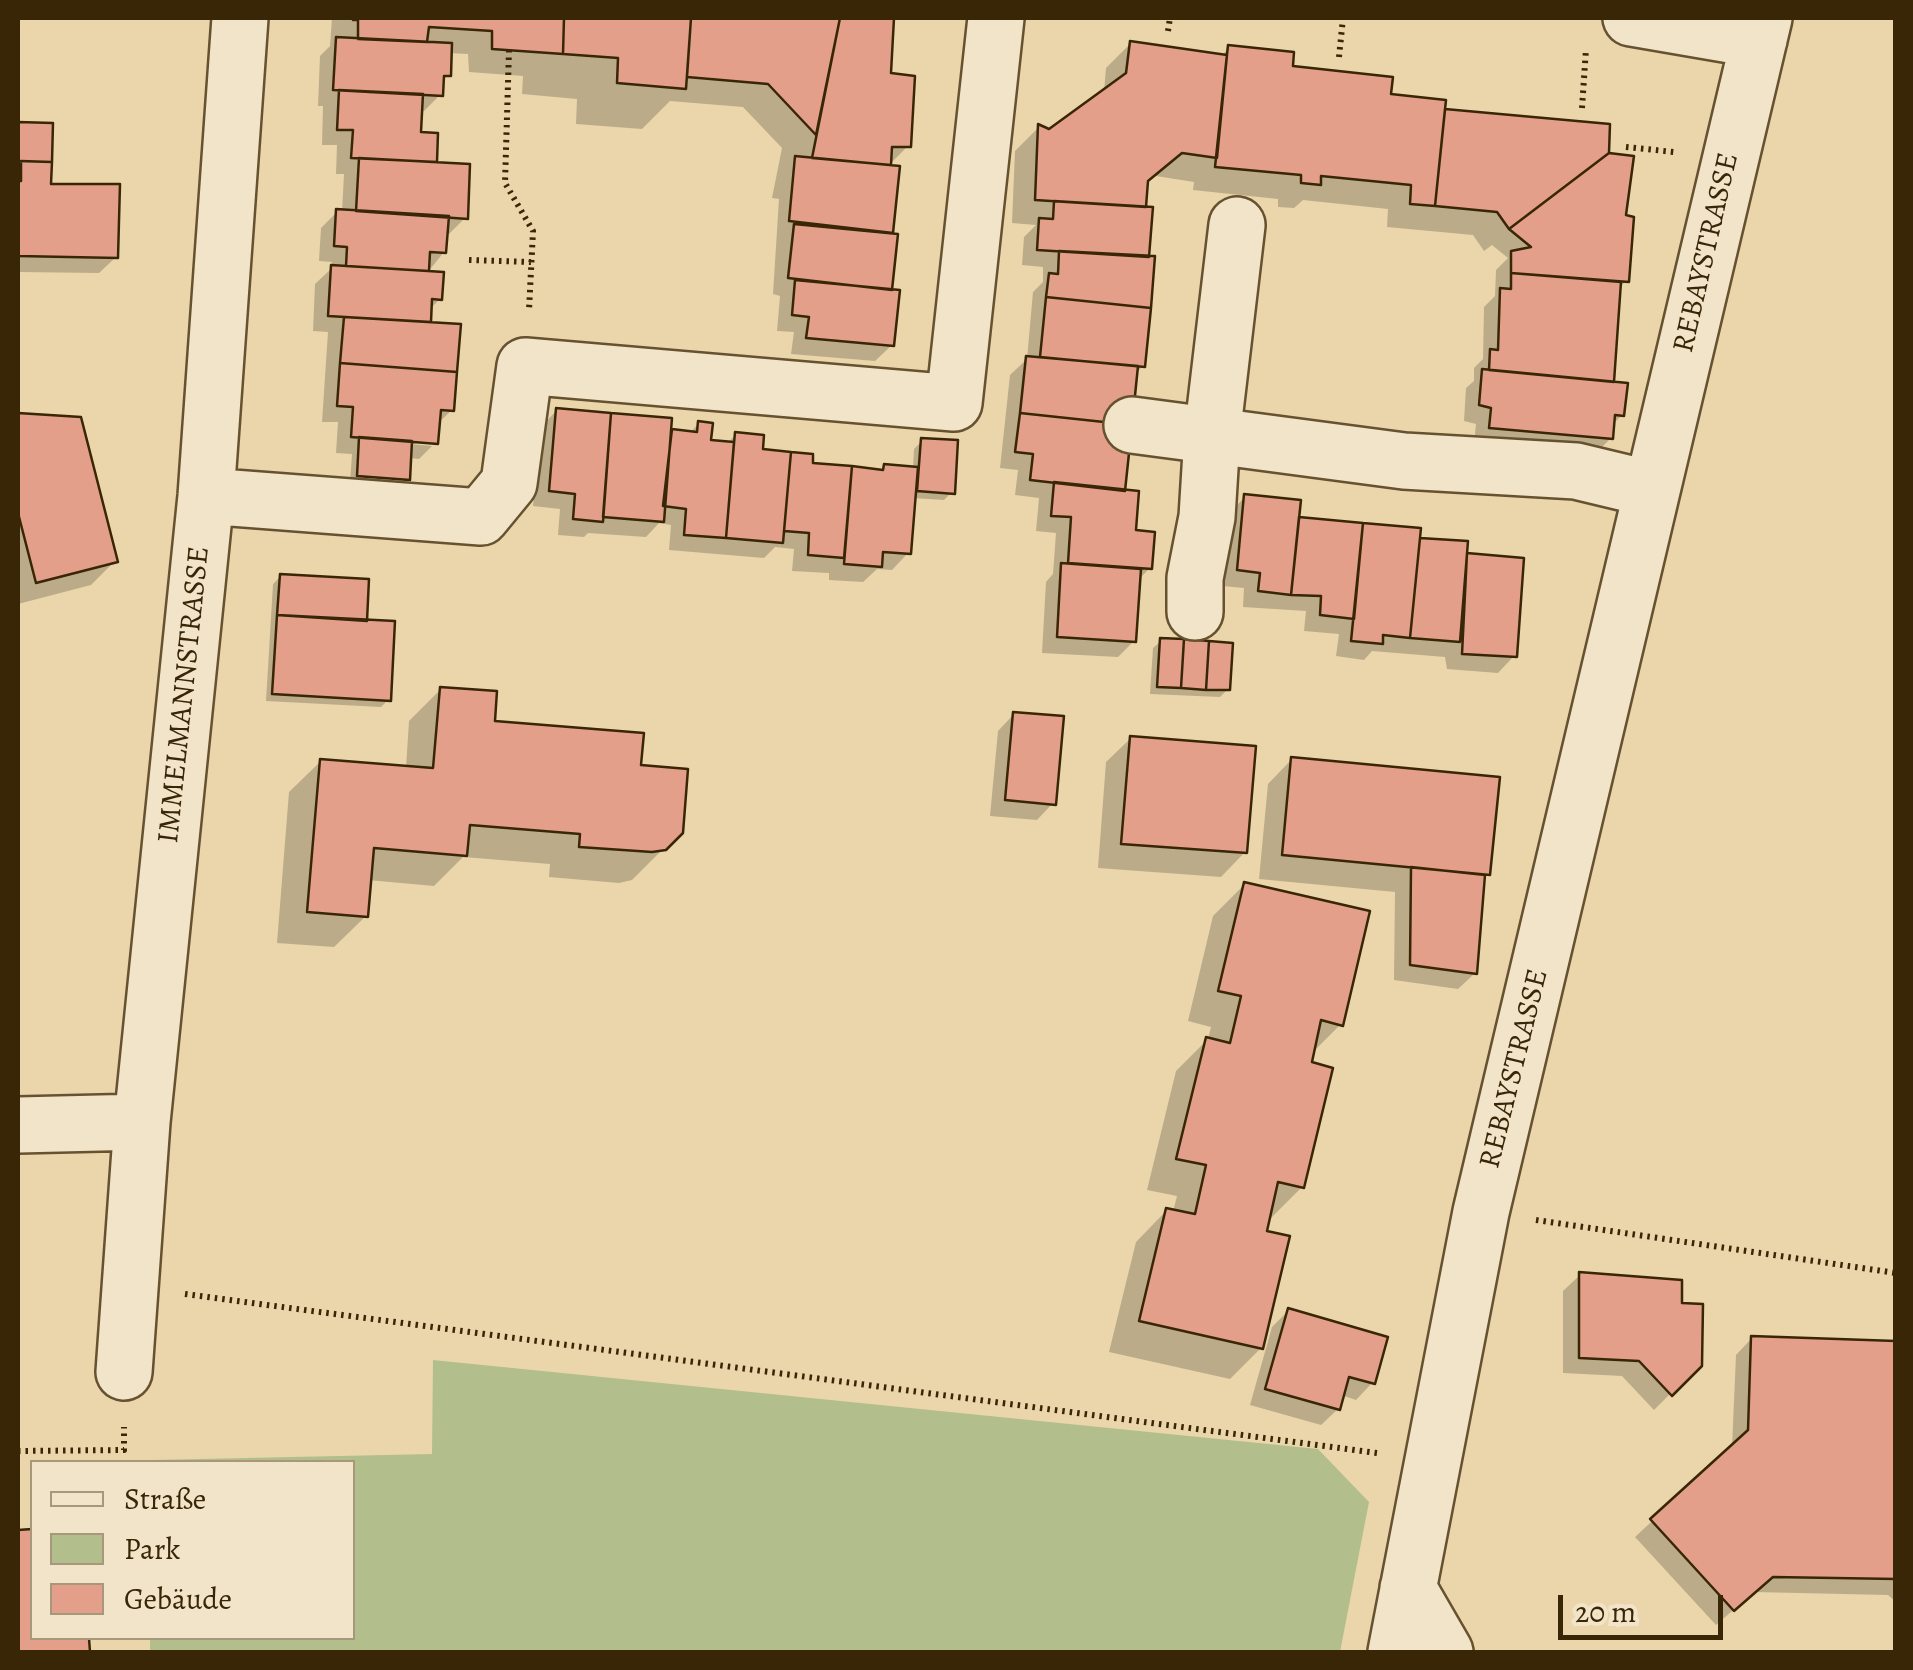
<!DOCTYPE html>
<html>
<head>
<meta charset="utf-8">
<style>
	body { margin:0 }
	#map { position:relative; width:1913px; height:1670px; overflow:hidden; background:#ebd6ab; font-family:Alegreya,serif }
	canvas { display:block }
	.frame { position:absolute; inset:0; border:20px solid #392607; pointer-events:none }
	.legend { position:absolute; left:30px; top:1460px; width:325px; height:180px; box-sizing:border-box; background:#f2e4c8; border:2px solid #a8987b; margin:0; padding:12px 18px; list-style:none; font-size:30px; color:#392607 }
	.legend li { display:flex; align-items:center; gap:20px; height:50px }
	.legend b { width:50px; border:2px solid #a8987b }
	.scale { position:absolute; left:1558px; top:1595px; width:165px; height:45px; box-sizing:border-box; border:5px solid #392607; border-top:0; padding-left:12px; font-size:30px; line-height:35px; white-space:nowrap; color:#392607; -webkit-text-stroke:8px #f2e4c8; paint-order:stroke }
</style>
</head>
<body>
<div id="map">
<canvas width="1913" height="1670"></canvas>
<div class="frame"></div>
<ul class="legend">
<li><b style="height:12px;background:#f2e4c8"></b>Straße</li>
<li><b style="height:28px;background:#b2bf8d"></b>Park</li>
<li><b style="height:28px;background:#e39f89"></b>Gebäude</li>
</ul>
<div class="scale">20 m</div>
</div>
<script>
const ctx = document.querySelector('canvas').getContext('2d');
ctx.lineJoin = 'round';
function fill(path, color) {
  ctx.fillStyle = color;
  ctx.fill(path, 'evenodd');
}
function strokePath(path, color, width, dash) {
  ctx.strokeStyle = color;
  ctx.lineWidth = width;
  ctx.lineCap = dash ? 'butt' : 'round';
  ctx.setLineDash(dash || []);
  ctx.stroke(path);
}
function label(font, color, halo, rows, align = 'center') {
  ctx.font = font + ' Alegreya,serif';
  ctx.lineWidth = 10;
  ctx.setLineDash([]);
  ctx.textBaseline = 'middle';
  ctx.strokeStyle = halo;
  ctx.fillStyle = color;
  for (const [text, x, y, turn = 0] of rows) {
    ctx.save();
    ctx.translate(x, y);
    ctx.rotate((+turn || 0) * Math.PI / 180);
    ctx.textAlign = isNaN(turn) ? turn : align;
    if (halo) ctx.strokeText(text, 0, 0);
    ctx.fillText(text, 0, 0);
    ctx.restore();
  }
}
const green = new Path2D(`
	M 433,1360 L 1318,1449 L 1369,1502 L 1340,1652 L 150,1652 L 150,1638 L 352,1638 L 352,1462 L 152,1462 L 152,1460 L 432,1454 Z`);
const shadow = new Path2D(`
	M 332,18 L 837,18 L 836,21 L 839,18 L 892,18 L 888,75 L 908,146 L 887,167 L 897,168 L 890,235 L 892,345 L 875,361 L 791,354 L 794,332 L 777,331 L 780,296 L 773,294 L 779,199 L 772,198 L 782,148 L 743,107 L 670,101 L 642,129 L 576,124 L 577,99 L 522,94 L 523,76 L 469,72 L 468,54 L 449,53 L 448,75 L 441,82 L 440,95 L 424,111 L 420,111 L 419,134 L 435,135 L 434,164 L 465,218 L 449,234 L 445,234 L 444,252 L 427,273 L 440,299 L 429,310 L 428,325 L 452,410 L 437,424 L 434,444 L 434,441 L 410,439 L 410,444 L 432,446 L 419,459 L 409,458 L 407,479 L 400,486 L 350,483 L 352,454 L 336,453 L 338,422 L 322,422 L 328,332 L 313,331 L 315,284 L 332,268 L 332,262 L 319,261 L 321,228 L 337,212 L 342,212 L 344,174 L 336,174 L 337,145 L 322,145 L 323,106 L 318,106 L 320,56 L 330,46 Z
	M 1131,43 L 1220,57 L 1229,48 L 1290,69 L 1607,155 L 1623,216 L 1626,281 L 1618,289 L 1611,384 L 1622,415 L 1612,425 L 1611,438 L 1595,454 L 1474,444 L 1476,424 L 1464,421 L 1466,388 L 1474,381 L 1474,368 L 1483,359 L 1484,307 L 1495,296 L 1496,270 L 1508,258 L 1492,245 L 1484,251 L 1473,235 L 1387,227 L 1388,209 L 1303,200 L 1294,208 L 1278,207 L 1278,199 L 1193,190 L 1194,182 L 1156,176 L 1145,183 L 1143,366 L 1135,374 L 1122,493 L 1133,533 L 1150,568 L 1138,580 L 1134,641 L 1118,657 L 1042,653 L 1046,582 L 1053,574 L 1056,533 L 1036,531 L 1039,498 L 1015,495 L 1018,470 L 1000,468 L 1010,375 L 1027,359 L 1033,292 L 1043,282 L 1043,267 L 1022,265 L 1024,237 L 1036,225 L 1012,223 L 1015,151 L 1039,127 L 1049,132 L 1104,92 L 1106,68 Z
	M 18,125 L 50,125 L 49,187 L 116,257 L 99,273 L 18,272 Z
	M 557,410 L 689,434 L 699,423 L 708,442 L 727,444 L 736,434 L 760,452 L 810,465 L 879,472 L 884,467 L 913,469 L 914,449 L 922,441 L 952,492 L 944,500 L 913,498 L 908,553 L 892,570 L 877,569 L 863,582 L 829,580 L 829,573 L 792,571 L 794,549 L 775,547 L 764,558 L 669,550 L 671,525 L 659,523 L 646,537 L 588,533 L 584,537 L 558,535 L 560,509 L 533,506 L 541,427 Z
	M 18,415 L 79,420 L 115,561 L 91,585 L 18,604 Z
	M 1245,497 L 1297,520 L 1417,540 L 1465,544 L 1464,556 L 1521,560 L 1514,656 L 1498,673 L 1447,669 L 1445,657 L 1372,651 L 1364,660 L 1336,656 L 1339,634 L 1304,631 L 1306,611 L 1243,607 L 1244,588 L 1222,586 L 1229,513 Z
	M 281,576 L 364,623 L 388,700 L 381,707 L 266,701 L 273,584 Z
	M 1161,641 L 1228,689 L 1220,697 L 1150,694 L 1153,648 Z
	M 441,689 L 492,723 L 638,767 L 680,832 L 632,880 L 619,883 L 549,877 L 550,864 L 463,857 L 434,886 L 368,880 L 366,916 L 334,947 L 277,943 L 289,792 L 321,761 L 406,768 L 409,721 Z
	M 1014,714 L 1053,803 L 1037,820 L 990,816 L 998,731 Z
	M 1131,738 L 1245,852 L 1221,877 L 1098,868 L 1106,762 Z
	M 1292,759 L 1487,874 L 1483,879 L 1475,973 L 1458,989 L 1394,980 L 1395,892 L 1259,879 L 1268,784 Z
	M 1244,885 L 1341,1024 L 1311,1054 L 1302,1187 L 1271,1218 L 1267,1217 L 1261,1348 L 1230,1379 L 1109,1352 L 1136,1242 L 1167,1210 L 1173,1212 L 1177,1196 L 1147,1190 L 1176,1071 L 1208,1039 L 1211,1027 L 1188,1021 L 1213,916 Z
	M 1580,1275 L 1680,1306 L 1699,1365 L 1654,1410 L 1622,1376 L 1563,1373 L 1563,1291 Z
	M 1288,1311 L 1372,1383 L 1356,1400 L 1341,1395 L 1338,1409 L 1321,1425 L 1250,1405 L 1272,1327 Z
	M 1752,1338 L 1896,1343 L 1896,1602 L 1888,1595 L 1754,1592 L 1716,1625 L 1635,1537 L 1732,1447 L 1736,1355 Z
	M 32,1532 L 32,1638 L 87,1638 L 87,1652 L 18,1652 L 18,1533 Z`);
const building = new Path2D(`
	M 354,18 L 564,18 L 563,54 L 492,49 L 492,31 L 429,27 L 427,42 L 358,39 L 358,20 L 353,20 Z
	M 564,18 L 691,18 L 686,89 L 617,83 L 618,58 L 563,54 Z
	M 691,18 L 840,18 L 816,135 L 768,84 L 687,77 Z
	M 840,18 L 894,18 L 891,73 L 915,76 L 911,147 L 892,147 L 891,165 L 812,158 Z
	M 336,37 L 452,43 L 451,76 L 444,76 L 443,96 L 333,90 Z
	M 1130,41 L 1227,55 L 1217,158 L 1182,153 L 1148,181 L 1146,207 L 1035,200 L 1038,124 L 1049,129 L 1126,73 Z
	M 1228,45 L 1294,52 L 1293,66 L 1393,77 L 1391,94 L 1446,100 L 1435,206 L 1410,204 L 1411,185 L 1321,176 L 1321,185 L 1301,183 L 1301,175 L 1215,167 Z
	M 339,90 L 423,94 L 421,132 L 438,133 L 437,162 L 351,158 L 353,130 L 337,130 Z
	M 1445,109 L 1610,124 L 1609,153 L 1509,229 L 1497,212 L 1435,206 Z
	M 18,122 L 53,123 L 52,162 L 18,161 Z
	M 1609,153 L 1634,156 L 1626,215 L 1634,217 L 1629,282 L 1511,273 L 1511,251 L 1531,247 L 1509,229 Z
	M 795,156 L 900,166 L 893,233 L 789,221 Z
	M 359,158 L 470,164 L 468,219 L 356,211 Z
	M 21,161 L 52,162 L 51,184 L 120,184 L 118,258 L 18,256 L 18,181 L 21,181 Z
	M 1054,201 L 1153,207 L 1149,257 L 1037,250 L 1039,218 L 1053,219 Z
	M 336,209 L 449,216 L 446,253 L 430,252 L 429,271 L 346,266 L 347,247 L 334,246 Z
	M 794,224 L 898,234 L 892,290 L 788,278 Z
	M 1059,251 L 1155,256 L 1151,308 L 1046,297 L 1049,273 L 1058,274 Z
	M 331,265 L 444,272 L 442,300 L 432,299 L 431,322 L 328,316 Z
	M 1511,273 L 1621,282 L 1614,382 L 1489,370 L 1490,349 L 1498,350 L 1500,288 L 1511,289 Z
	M 795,280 L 900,290 L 894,346 L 806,338 L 809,317 L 792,315 Z
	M 1046,297 L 1151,308 L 1145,367 L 1040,357 Z
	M 344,317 L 461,324 L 457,372 L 340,363 Z
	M 1026,356 L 1138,366 L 1132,425 L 1020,413 Z
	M 340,363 L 457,372 L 454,411 L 441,410 L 438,444 L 351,437 L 353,407 L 337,406 Z
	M 1482,369 L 1628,383 L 1624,416 L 1615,415 L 1613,439 L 1489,428 L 1491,408 L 1479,405 Z
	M 556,408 L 611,413 L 603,522 L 573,519 L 575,494 L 549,491 Z
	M 18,413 L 81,417 L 118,562 L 36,583 L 18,513 Z
	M 611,413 L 672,418 L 664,522 L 603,517 Z
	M 1020,413 L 1132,425 L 1125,491 L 1030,480 L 1033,454 L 1015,452 Z
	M 698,421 L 713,423 L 711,440 L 734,442 L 726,538 L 684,535 L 686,509 L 663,506 L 672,429 L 697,432 Z
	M 735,432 L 764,435 L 763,449 L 791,452 L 783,543 L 726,538 Z
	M 359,437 L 412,441 L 410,480 L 357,476 Z
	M 921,438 L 958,440 L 955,494 L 917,491 Z
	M 791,452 L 813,454 L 813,463 L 852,466 L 844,558 L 808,555 L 809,533 L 784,531 Z
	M 884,464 L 918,467 L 911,554 L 883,552 L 882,567 L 844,564 L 852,466 L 883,470 Z
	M 1054,482 L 1139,491 L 1136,530 L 1155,532 L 1152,569 L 1068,563 L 1071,517 L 1051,516 Z
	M 1244,494 L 1301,500 L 1291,595 L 1258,591 L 1260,573 L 1237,570 Z
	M 1299,517 L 1363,523 L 1354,619 L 1320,615 L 1321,596 L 1291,595 Z
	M 1363,523 L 1421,528 L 1410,638 L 1383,635 L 1383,644 L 1351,641 Z
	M 1420,538 L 1468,541 L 1460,642 L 1410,638 Z
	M 1467,553 L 1524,558 L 1517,657 L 1462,654 Z
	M 1061,563 L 1141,569 L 1136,642 L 1057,637 Z
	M 280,574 L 369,579 L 367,621 L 277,615 Z
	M 277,615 L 395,621 L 391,701 L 272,694 Z
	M 1160,638 L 1184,639 L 1181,688 L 1157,687 Z
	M 1184,639 L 1209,641 L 1206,690 L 1181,688 Z
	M 1209,641 L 1233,643 L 1230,690 L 1206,690 Z
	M 440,687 L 497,691 L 495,721 L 644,733 L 641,765 L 688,769 L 683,833 L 666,850 L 652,852 L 579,847 L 580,834 L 470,825 L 467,856 L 374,848 L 368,917 L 307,912 L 320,759 L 433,768 Z
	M 1013,712 L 1064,716 L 1056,805 L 1005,800 Z
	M 1130,736 L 1256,746 L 1247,853 L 1121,844 Z
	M 1291,757 L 1500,777 L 1490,875 L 1282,855 Z
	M 1411,867 L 1485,875 L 1477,974 L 1410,965 Z
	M 1244,882 L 1370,911 L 1343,1026 L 1321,1020 L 1312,1062 L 1333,1068 L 1304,1188 L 1278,1182 L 1267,1231 L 1290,1236 L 1263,1349 L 1139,1321 L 1166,1208 L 1195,1214 L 1206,1165 L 1176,1159 L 1206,1037 L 1230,1043 L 1241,996 L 1218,991 Z
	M 1579,1272 L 1682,1280 L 1682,1303 L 1703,1304 L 1702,1366 L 1672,1396 L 1639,1361 L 1579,1358 Z
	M 1288,1308 L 1388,1337 L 1375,1384 L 1349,1377 L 1340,1410 L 1265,1389 Z
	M 1751,1336 L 1896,1341 L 1896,1579 L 1773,1577 L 1734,1611 L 1650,1519 L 1748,1430 Z
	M 32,1529 L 32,1638 L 89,1638 L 90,1652 L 18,1652 L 18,1530 Z`);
const path = new Path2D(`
	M 1168,31 L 1170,18
	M 509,50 L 505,183 L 533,231 L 529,310
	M 1339,57 L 1343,18
	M 1582,108 L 1586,49
	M 1626,147 L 1674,152
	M 469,260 L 531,262
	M 1536,1220 L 1896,1273
	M 185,1294 L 1377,1453
	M 18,1451 L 124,1450 L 124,1427`);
const minor = new Path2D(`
	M 1631,18 L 1759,40
	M 1132,425 L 1404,461 L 1576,471 L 1651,489
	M 206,496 L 481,517 L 509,483 L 525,366 L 954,403 L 996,18
	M 1195,612 L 1195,578 L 1207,517 L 1212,436 L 1237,225
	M 18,1125 L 142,1122
	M 124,1372 L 142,1122 L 206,496 L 240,18
	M 1408,1588 L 1445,1652
	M 1396,1652 L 1481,1212 L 1764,18`);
const streetNames = [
	["REBAYSTRASSE",1707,253,-77],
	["IMMELMANNSTRASSE",185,695,-84],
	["REBAYSTRASSE",1515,1069,-76]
];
fill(green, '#b2bf8d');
fill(shadow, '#0003');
fill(building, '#e39f89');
strokePath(building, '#392607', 2.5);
strokePath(minor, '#665230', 60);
strokePath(path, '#392607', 6, [2.5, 5]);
strokePath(minor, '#f2e4c8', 55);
label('30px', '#392607', '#f2e4c8', streetNames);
</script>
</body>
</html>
